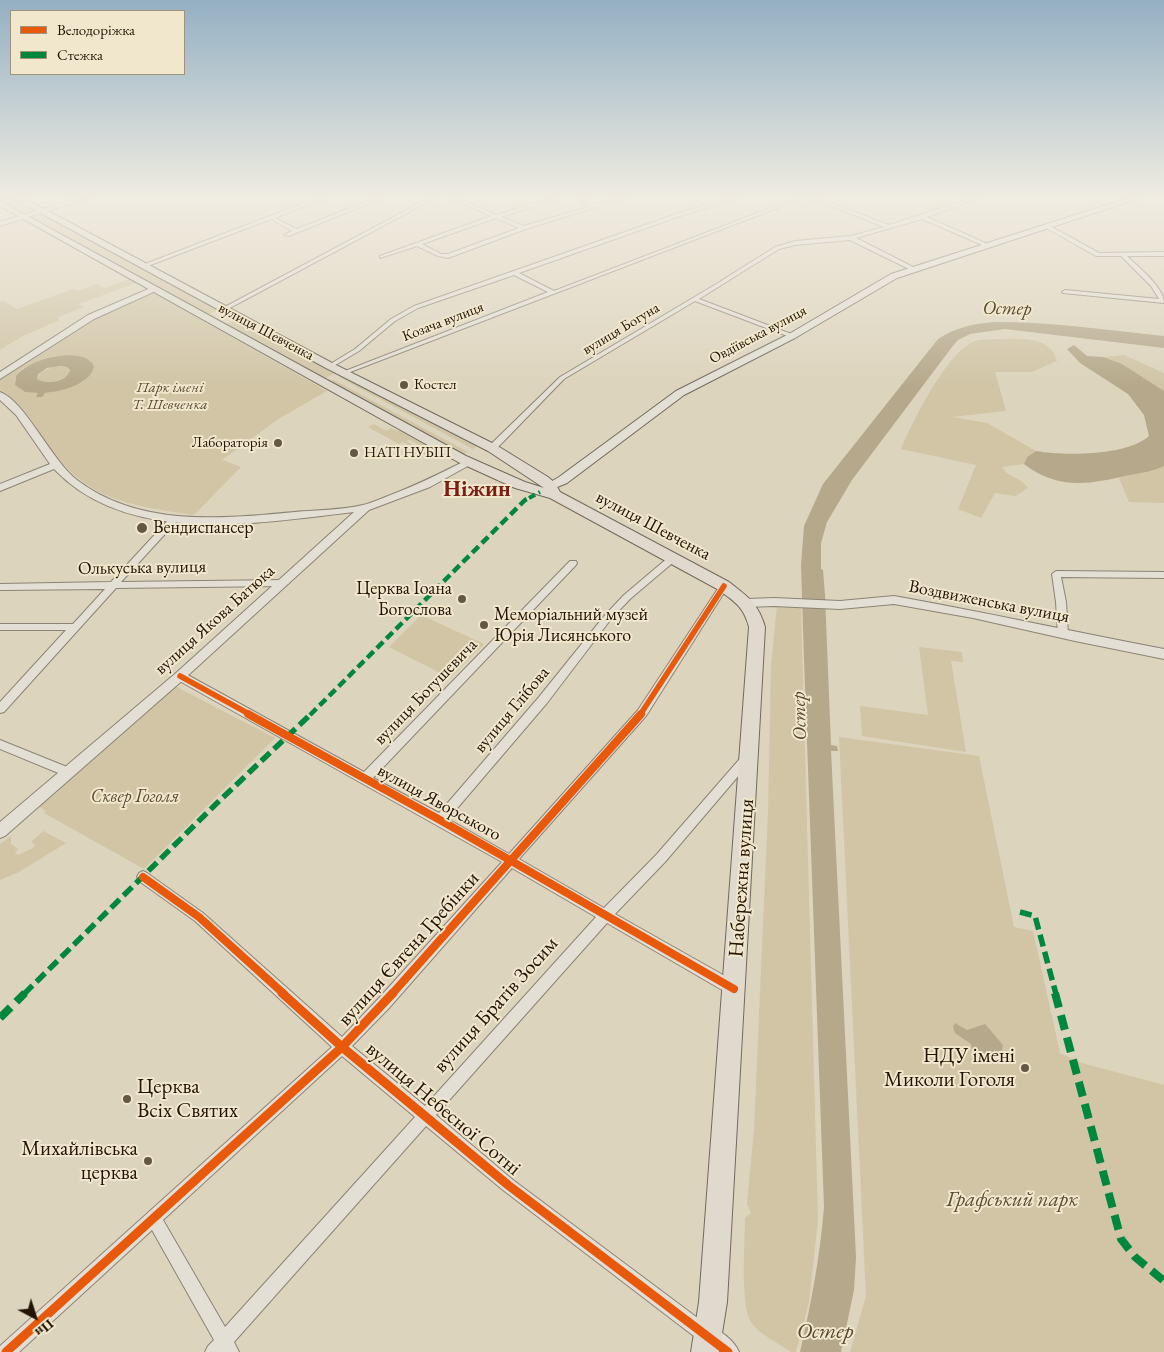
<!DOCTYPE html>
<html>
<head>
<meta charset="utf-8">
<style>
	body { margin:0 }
	#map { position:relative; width:1164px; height:1352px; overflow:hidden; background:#ddd4bd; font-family:"EB Garamond",serif }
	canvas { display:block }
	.legend { position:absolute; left:10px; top:10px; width:175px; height:65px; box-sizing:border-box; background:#f1e7cc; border:1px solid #9f937c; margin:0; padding:6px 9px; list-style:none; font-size:15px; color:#231403 }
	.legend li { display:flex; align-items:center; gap:10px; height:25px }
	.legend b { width:25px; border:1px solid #9f937c }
	.north { position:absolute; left:10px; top:1292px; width:50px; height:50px; -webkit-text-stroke:4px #f1e7cc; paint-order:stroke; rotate:140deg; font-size:14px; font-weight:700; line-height:20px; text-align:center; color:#231403 }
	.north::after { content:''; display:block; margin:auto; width:18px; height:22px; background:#231403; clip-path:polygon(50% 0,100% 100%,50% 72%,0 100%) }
</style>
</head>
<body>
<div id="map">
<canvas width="1164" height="1352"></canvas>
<ul class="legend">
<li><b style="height:6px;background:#e8590c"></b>Велодоріжка</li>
<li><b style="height:6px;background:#00873e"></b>Стежка</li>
</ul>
<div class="north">Пн</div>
</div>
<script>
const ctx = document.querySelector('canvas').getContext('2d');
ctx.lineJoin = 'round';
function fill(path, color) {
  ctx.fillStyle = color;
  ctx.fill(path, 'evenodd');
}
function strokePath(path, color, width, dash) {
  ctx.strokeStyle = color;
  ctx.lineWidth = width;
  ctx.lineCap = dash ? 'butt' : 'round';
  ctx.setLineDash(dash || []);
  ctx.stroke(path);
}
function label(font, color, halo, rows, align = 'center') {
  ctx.font = font + ' "EB Garamond",serif';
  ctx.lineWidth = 4;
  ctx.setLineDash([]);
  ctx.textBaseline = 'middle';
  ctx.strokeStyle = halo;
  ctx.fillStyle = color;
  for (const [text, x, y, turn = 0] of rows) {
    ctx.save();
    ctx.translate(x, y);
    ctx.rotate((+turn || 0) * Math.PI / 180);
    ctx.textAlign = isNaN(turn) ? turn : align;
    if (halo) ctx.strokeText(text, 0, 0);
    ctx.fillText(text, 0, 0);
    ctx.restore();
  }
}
const green = new Path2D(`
	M 0,197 L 10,197 L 37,212 L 25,215 L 0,202 Z
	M 41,214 L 220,309 L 207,315 L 29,218 Z
	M 129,279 L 136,283 L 79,304 L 84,307 L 57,318 L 60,320 L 23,336 L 0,350 L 0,302 L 4,301 L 17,309 L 73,289 L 77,291 L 97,284 L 105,288 Z
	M 152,292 L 327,391 L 280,418 L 222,460 L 241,467 L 194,515 C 149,508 101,504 67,468 C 41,441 34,412 0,390 L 0,378 L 92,319 ZM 67,355 L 88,359 L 94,367 C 87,390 54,389 36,396 L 39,393 L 25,392 L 15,385 C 11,363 53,358 67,355 Z
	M 238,319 L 338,372 L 323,379 L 223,325 Z
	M 995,339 C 1016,339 1051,334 1057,361 L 1031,372 L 995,372 L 1006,411 L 952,417 L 987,423 L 1036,451 L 1027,457 L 1024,464 L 1002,467 C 1009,479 1020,476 1028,488 L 1015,496 L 995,493 L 981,518 L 958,509 L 976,465 L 901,449 C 912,423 947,351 975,341 C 981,339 989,340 995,339 Z
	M 1124,355 L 1164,373 L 1164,391 L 1103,357 Z
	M 56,366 L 67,367 L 70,372 C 63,381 48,385 37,379 L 40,372 Z
	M 344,374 L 478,445 L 473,449 L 339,377 Z
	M 334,380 L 468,452 L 462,455 L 328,382 Z
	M 374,424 L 386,431 L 391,428 L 397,431 L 399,430 L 442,453 L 438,455 L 410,440 L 406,441 L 435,458 L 432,459 L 403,442 L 399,444 L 368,427 Z
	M 1164,466 L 1164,503 L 1129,502 L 1119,478 Z
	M 777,606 L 801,607 L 818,1220 L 809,1302 L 796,1352 L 791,1352 C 778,1343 760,1335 751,1322 C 740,1304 745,1242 745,1218 L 751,1213 L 747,1204 L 754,1129 L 768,811 L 771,666 Z
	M 421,615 L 484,644 L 450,678 L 389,647 Z
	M 919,647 L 962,652 L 963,662 L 951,661 L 966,752 L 862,736 L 860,706 L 928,715 Z
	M 175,686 L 275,738 L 144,869 L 44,813 L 46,811 L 38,806 Z
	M 839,737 L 979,756 L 1014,927 L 1033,931 L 1060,1053 L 1082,1063 L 1164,1085 L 1164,1352 L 850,1352 L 866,1296 Z
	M 43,831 L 66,843 L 19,872 L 0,880 L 0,844 L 11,836 L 11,844 L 18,849 L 15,853 L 18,855 L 33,848 L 35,845 L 31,842 Z`);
const water = new Path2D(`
	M 995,322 C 1052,322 1107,330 1164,336 L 1164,348 L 1005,329 L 970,334 L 958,340 L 952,347 L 852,480 L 827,522 L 821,543 L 821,569 L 823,570 L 825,595 L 831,745 L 837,746 L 838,751 L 831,751 L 856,1257 L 854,1290 L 841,1352 L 800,1352 C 811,1304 820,1257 824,1207 L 804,659 L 801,565 L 804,526 L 823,484 L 938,339 C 956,327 973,324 995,322 Z
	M 1074,345 L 1087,356 L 1103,357 L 1122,364 L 1164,391 L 1164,466 C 1154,471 1141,473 1130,475 C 1090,484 1059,491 1024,464 L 1027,457 L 1036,451 C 1064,456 1127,456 1149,436 L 1144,415 L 1128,394 L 1080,363 L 1067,349 Z
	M 67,355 C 78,356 90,356 94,367 C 89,385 62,391 45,393 L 42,397 L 36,397 L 38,393 L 25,392 L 15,385 L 16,376 C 29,361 49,357 67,355 ZM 60,366 L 67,367 L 70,370 C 67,382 47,385 37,379 L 38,374 L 47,368 Z
	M 955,1023 L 967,1030 L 985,1024 L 1003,1045 L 1002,1050 L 991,1055 L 987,1053 L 977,1055 L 972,1050 L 971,1044 L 955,1033 L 953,1027 Z`);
const minor = new Path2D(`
	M 319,197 L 327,197 L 275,218 L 297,229 L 377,197 L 382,198 L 289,236 L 284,235 L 292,231 L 271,219 L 145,267 L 140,266 Z
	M 431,197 L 437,197 L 226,310 L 221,309 Z
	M 447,197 L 454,197 L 496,215 L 554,197 L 563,197 L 501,217 L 524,226 L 591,206 L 574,197 L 581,197 L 595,205 L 620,197 L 628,197 L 526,229 L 448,258 L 438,256 L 417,246 L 380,258 L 380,256 L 491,216 ZM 496,218 L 519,228 L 448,254 L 441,254 L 422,244 Z
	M 733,197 L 742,197 L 683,215 L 519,273 L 554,291 L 799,197 L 806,197 L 345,374 L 340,373 L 548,292 L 514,275 L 418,308 L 395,321 L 359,351 L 332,367 L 327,366 L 355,349 L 391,319 L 414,306 L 679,213 Z
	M 808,197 L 816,197 L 889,225 L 974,197 L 982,197 L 927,217 L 992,246 L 987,247 L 922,219 L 856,238 L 915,268 L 916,269 L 913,271 L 850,240 L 795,245 L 779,249 L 699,299 L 794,335 L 794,337 L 790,337 L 695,301 L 564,379 L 504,441 L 495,450 L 489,450 L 489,446 L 560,377 L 718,283 L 775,247 L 795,241 L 851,236 L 884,227 Z
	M 1046,226 L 1050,226 L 1099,253 L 1164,252 L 1164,256 L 1127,256 C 1138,267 1164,287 1164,303 L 1063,293 L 1062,292 L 1065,290 L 1159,299 L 1151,286 L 1121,256 L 1096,256 L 1046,228 Z
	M 174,516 L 177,517 L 177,521 L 121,582 L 284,580 L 289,583 L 284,586 L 116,588 L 4,712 L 0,713 L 0,702 L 66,630 L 0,630 L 0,624 L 73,624 L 105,589 L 0,590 L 0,584 L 111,582 L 171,517 Z
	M 673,555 L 676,556 L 677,558 L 676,560 L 630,599 L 611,619 L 547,703 L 448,819 L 509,854 L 638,710 L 721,584 L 727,584 L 729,586 L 727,588 L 646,716 L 519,859 L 604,908 L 657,854 L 744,754 L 748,752 L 752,754 L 753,757 L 752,760 L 665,862 L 615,914 L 739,984 L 741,989 L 739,994 L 734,996 L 729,994 L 607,923 L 436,1115 L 513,1180 L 711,1328 L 714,1334 L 711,1340 L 705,1343 L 699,1340 L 503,1190 L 426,1126 L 234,1342 L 239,1352 L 205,1352 L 208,1346 L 214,1340 L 152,1230 L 19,1352 L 0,1352 L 0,1346 L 332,1047 L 195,921 L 139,881 L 137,877 L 139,873 L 143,871 L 147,873 L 203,913 L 342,1037 L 379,998 L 502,862 L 176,679 L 175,676 L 176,673 L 184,673 L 364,772 L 570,561 L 576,561 L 577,563 L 576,565 L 373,778 L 439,813 L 539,697 L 605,615 L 624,595 L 670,556 ZM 512,868 L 596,917 L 425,1106 L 352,1046 L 389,1008 ZM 342,1056 L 415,1117 L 225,1327 L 163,1220 Z
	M 1056,571 L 1164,572 L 1164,578 L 1061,577 L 1066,602 L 1068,634 L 1063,637 L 1058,634 L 1056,602 L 1052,574 Z
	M 0,740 L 72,769 L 74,772 L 72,775 L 68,777 L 0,749 Z`);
const tertiary = new Path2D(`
	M 81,197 L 92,197 L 0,226 L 0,222 Z
	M 153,287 L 160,289 L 94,319 L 0,379 L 0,372 L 88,315 Z
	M 0,392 C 25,401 51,460 77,480 C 139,527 221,519 295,512 C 317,510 341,510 363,505 C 371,503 380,499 388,496 C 415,486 441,473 467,460 L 473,460 L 475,462 L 430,487 L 369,510 L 184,679 L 5,836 L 0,838 L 0,822 L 176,673 L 354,512 C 258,523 128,547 54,469 L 0,491 L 0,484 L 50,464 L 16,415 L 0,400 Z
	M 894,596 C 984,612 1074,632 1164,649 L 1164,659 L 1075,641 L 973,618 L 894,604 L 840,609 L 774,606 L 746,607 L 740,603 L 746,599 L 774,598 L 840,601 Z
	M 708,1325 C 720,1330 734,1340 739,1352 C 721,1352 705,1352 697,1336 L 700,1328 Z`);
const secondary = new Path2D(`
	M 1131,197 L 1143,197 L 897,278 L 795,338 L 684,395 L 567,483 L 550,490 L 544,486 L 559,477 L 676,391 L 789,334 L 891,274 Z`);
const primary = new Path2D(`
	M 11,197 L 22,197 L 334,364 L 496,445 L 548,477 L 555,483 L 560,492 L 729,582 C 748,597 758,603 765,627 L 727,1302 L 719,1352 L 691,1352 L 699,1302 L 749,627 C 744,607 735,602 719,590 L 550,498 L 515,488 L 458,462 L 0,206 L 0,201 L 466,456 L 525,482 L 544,488 L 488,451 L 326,368 Z`);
const quietFar3 = new Path2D(`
	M 529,498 L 540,492`);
const quietFar2 = new Path2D(`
	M 310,715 L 525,500 L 531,497`);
const quietFar1 = new Path2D(`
	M 1020,912 L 1035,916 L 1056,994
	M 24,994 L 217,803 L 311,714`);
const quiet = new Path2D(`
	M 1055,993 L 1121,1239 L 1135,1257 L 1164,1281
	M 0,1018 L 25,993`);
const cyclewayFar2 = new Path2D(`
	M 180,676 L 251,715
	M 640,715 L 724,586`);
const cyclewayFar1 = new Path2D(`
	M 248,714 L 440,820 L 734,989
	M 143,877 L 199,917 L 284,994
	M 392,994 L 641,714`);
const cycleway = new Path2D(`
	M 282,993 L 342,1047 L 508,1185 L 728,1352
	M 6,1352 L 342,1047 L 393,993`);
const markers = [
	[404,385,5,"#645744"],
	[278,443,5,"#645744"],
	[354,453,5,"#645744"],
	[142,528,6,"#645744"],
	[462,599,5,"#645744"],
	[484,625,5,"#645744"],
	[1025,1068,5,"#645744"],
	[127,1099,5,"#645744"],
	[148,1161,5,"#645744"]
];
const farStreetnames = [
	["Козача вулиця",443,322,-21],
	["вулиця Богуна",621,329,-31],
	["вулиця Шевченка",266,332,28],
	["Овдіївська вулиця",758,335,-28]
];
const farPoinames = [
	["Костел",414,385],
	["Лабораторія",268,443,"right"],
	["НАТІ НУБІП",364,453]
];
const farParknames = [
	["Парк імені",170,388],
	["Т. Шевченка",170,405]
];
const streetNames = [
	["вулиця Шевченка",653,526,28],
	["Олькуська вулиця",142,568,-1],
	["Воздвиженська вулиця",989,602,11],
	["вулиця Якова Батюка",215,620,-42],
	["вулиця Богушевича",426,692,-46],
	["вулиця Глібова",512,710,-50],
	["вулиця Яворського",439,803,29]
];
const poiNames = [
	["Вендиспансер",153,528],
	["Церква Іоана",452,589,"right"],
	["Богослова",452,610,"right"],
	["Меморіальний музей",494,615],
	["Юрія Лисянського",494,636]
];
const parkNames = [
	["Сквер Гоголя",135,797]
];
const waterNames = [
	["Остер",1007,309,1],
	["Остер",800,716,-92]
];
const nearStreetnames = [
	["Набережна вулиця",742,878,-86],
	["вулиця Євгена Гребінки",409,949,-48],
	["вулиця Братів Зосим",496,1005,-48],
	["вулиця Небесної Сотні",443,1109,40]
];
const nearPoinames = [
	["НДУ імені",1015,1056],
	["Миколи Гоголя",1015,1080],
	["Церква",137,1087,"left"],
	["Всіх Святих",137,1111,"left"],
	["Михайлівська",138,1149],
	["церква",138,1173]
];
const nearParknames = [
	["Графський парк",1012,1200]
];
const districtNames = [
	["Ніжин",477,490]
];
const nearWaternames = [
	["Остер",825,1332]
];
fill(green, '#d1c5a6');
fill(water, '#b6a98b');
strokePath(minor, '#8b8476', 2);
strokePath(tertiary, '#8b8476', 2);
strokePath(secondary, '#716a5c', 2);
strokePath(primary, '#716a5c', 2);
fill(minor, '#e4dfd4');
fill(tertiary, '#e4dfd4');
fill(secondary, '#e4dfd4');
fill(primary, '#dfdacd');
strokePath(quietFar3, '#00873e', 4, [7, 4]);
strokePath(quietFar2, '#00873e', 4.5, [9, 4.5]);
strokePath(quietFar1, '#00873e', 5.5, [12, 5.5]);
strokePath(quiet, '#00873e', 8, [15, 8]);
strokePath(cyclewayFar2, '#e8590c', 5.5);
strokePath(cyclewayFar1, '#e8590c', 8);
strokePath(cycleway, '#e8590c', 9);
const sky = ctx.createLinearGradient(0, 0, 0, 387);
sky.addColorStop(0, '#94b0c3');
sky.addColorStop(0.51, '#f0ece1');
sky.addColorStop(1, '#f0ece100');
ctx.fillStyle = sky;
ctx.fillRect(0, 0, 1164, 387);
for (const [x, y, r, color] of markers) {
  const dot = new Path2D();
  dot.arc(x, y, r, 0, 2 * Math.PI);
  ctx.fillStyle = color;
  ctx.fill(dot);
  strokePath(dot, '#f1e7cc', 2);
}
label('15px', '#231403', '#f1e7cc', farStreetnames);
label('15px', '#231403', '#f1e7cc', farPoinames, 'left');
label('italic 15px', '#5d4d35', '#f1e7cc', farParknames);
label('18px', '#231403', '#f1e7cc', streetNames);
label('18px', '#231403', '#f1e7cc', poiNames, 'left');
label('italic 18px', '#5d4d35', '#f1e7cc', parkNames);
label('italic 19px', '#574831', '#f1e7cc', waterNames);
label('21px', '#231403', '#f1e7cc', nearStreetnames);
label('21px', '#231403', '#f1e7cc', nearPoinames, 'right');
label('italic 21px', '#5d4d35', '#f1e7cc', nearParknames);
label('bold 22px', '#7a1f14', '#f1e7cc', districtNames);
label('italic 22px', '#574831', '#f1e7cc', nearWaternames);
</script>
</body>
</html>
